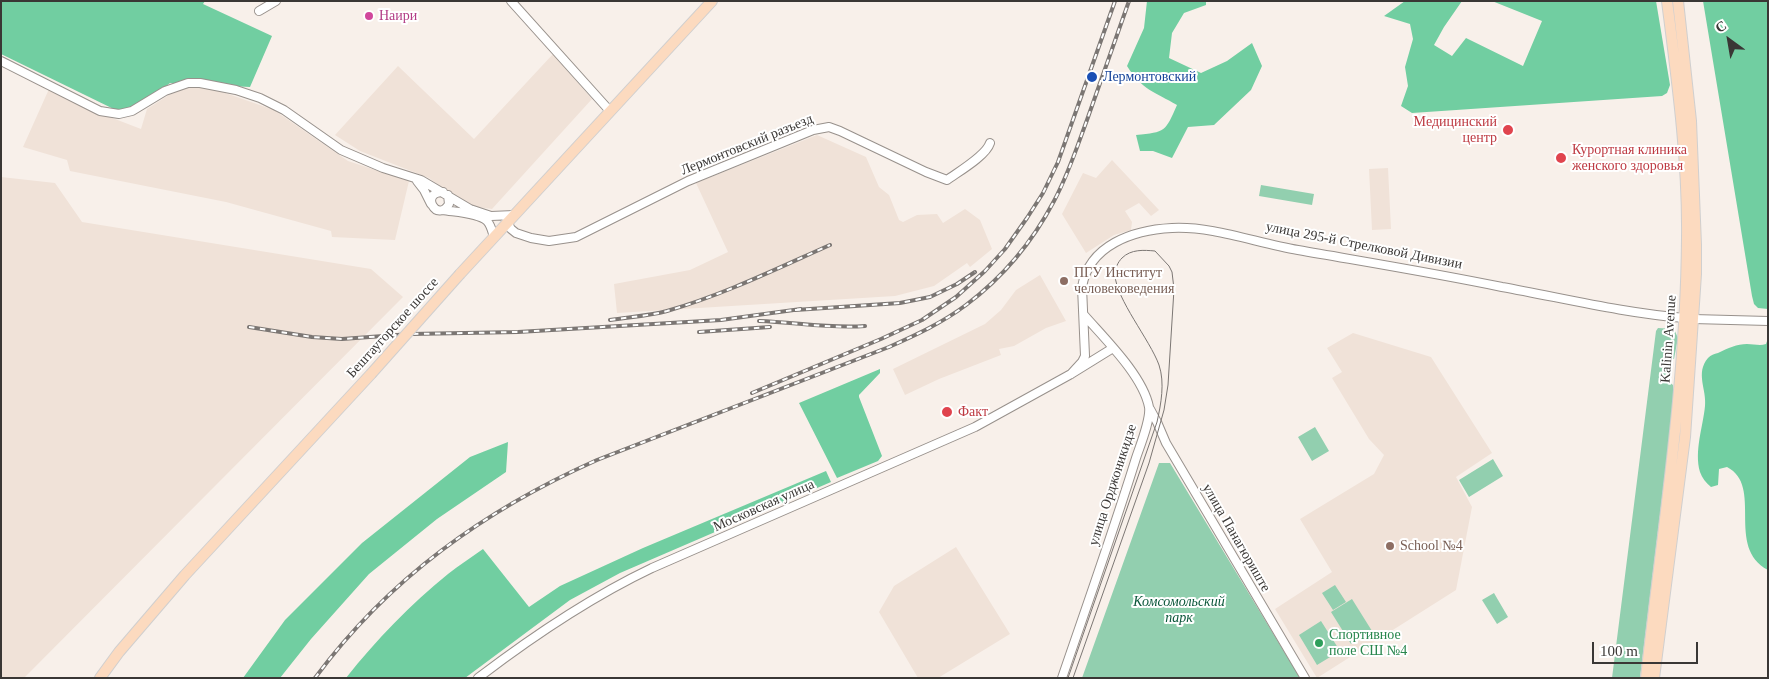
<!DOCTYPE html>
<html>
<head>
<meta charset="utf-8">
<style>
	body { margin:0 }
	#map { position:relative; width:1769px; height:679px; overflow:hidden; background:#f8f0ea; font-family:"Times New Roman",serif }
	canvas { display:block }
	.frame { position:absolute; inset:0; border:2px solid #3a3735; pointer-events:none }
	.north { position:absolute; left:1704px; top:15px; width:50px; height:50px; -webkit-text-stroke:4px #fff; paint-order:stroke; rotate:328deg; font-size:14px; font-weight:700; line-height:20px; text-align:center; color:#3a3735 }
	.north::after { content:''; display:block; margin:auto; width:18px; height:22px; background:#3a3735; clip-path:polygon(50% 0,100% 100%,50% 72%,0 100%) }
	.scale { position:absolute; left:1592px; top:642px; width:106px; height:22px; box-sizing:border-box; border:2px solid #3a3735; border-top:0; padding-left:6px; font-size:15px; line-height:18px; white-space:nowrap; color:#3a3735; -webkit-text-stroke:4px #fff; paint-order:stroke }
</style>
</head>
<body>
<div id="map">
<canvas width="1769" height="679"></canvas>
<div class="frame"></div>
<div class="north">С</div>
<div class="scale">100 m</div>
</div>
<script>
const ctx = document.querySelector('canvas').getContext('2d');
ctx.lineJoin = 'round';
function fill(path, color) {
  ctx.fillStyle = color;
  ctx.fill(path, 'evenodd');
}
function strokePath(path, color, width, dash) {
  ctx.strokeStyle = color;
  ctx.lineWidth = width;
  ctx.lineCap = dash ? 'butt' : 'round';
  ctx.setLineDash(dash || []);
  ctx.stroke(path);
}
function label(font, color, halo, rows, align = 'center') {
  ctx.font = font + ' "Times New Roman",serif';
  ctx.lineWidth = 4;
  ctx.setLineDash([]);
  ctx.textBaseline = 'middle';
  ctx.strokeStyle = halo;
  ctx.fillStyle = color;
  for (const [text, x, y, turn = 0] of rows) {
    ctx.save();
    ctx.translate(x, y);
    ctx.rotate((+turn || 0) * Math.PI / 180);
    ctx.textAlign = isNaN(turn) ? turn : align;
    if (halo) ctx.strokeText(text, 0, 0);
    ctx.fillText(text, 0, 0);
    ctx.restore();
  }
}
const built = new Path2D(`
	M 553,54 L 592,99 L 492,209 L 470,206 L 457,199 L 429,178 L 360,151 L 335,135 L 398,66 L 474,139 Z
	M 187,87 L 214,89 L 274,110 L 348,161 L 409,181 L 395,240 L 332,237 L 331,231 L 226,202 L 70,171 L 67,160 L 23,147 L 49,89 L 89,109 L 141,129 L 147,109 L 172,93 Z
	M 817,135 L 866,157 L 879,187 L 889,195 L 899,220 L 903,222 L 917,215 L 937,214 L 943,223 L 965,209 L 980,220 L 992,249 L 970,267 L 967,263 L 934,286 L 895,296 L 617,313 L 614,284 L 690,270 L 728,252 L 696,183 Z
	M 1112,160 L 1159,210 L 1151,216 L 1139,203 L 1125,211 L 1132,222 L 1131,230 L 1114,235 L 1086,253 L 1062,214 L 1083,173 L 1096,178 Z
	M 1388,168 L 1391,229 L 1372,230 L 1369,169 Z
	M 1,177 L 55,183 L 82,222 L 371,269 L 403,297 L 24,678 L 1,678 Z
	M 1040,275 L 1066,321 L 1046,328 L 1014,346 L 999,349 L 1001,355 L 939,379 L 905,395 L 893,369 L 985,324 L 1001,310 L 1016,290 Z
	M 1353,333 L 1431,357 L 1492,453 L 1456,477 L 1472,507 L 1456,590 L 1317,678 L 1275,609 L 1332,572 L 1300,519 L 1374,474 L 1384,455 L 1369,439 L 1332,378 L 1342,372 L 1327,348 Z
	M 956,547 L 1010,634 L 938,678 L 918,678 L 879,612 L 894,586 Z`);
const green = new Path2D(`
	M 1261,185 L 1314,194 L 1312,205 L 1259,196 Z
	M 1658,328 L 1674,329 L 1678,338 L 1674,359 L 1669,359 L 1666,368 L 1667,380 L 1673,385 L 1674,400 L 1640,678 L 1612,678 L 1656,331 Z
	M 1315,427 L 1329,451 L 1312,461 L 1298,437 Z
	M 1493,459 L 1503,476 L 1469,497 L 1459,480 Z
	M 1159,463 L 1170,463 L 1300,678 L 1082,678 Z
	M 1335,585 L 1346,602 L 1333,610 L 1322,593 Z
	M 1494,593 L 1508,617 L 1497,624 L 1482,600 Z
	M 1352,599 L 1372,631 L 1351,644 L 1331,612 Z
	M 1321,621 L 1340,651 L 1317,665 L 1299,635 Z`);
const forest = new Path2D(`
	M 1,1 L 205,1 L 203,4 L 272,36 L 250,87 L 170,83 L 128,116 L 1,54 Z
	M 1147,1 L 1206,1 L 1206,5 L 1184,13 L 1172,33 L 1169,58 L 1201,73 L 1227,61 L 1252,43 L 1262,66 L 1251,90 L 1214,125 L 1188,127 L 1172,158 L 1153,151 L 1140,151 L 1136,135 C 1166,132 1165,132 1177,105 C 1155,92 1142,90 1127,66 L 1144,28 Z
	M 1405,1 L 1462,1 L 1444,27 L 1434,45 L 1452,56 L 1466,38 L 1523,66 L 1542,21 L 1492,1 L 1656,1 L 1670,85 L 1667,93 L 1662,96 L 1412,113 L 1401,106 L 1408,86 L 1405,67 L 1413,39 L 1410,24 L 1384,16 Z
	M 1703,1 L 1768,1 L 1768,309 L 1758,308 L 1754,304 L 1752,296 Z
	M 1768,338 L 1768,570 C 1725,547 1764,486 1727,467 L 1719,469 L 1718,485 L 1711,487 C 1706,483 1702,478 1700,472 C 1694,451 1703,427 1705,406 C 1707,390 1695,373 1708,358 C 1711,355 1714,354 1718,353 C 1728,348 1737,344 1747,344 C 1754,344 1760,346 1766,344 Z
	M 880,369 L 880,373 L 859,395 L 859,397 L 882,456 L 878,461 L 837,478 L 799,403 Z
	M 508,442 L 506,472 L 437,519 L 369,574 L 311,639 L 280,678 L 243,678 L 285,620 L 362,543 L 470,457 Z
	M 826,471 L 831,482 L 620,573 L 570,600 L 465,678 L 346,678 C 376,640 411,604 448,574 C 459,565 472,557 483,549 L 529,607 L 560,586 L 643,548 Z`);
const minor = new Path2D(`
	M 511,1 L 609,110
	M 259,11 L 276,1
	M 1,61 L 100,111 L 119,114 L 132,111 L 165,91 L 188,83 L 200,83 L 236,90 L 260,98 L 284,110 L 341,150 L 383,168 L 421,180 L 470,209 L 491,216 L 514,215
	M 417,181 L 424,190 L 431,204
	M 443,192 C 419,192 437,224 449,204 L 448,195
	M 443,210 C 454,212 479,213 487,221 C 491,225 492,231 494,237
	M 507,222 L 511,229 L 516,233 L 531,238 L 549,241 L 576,237 L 688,181 L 813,130 L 829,127 L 840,131 L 926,172 L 947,180 C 958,172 986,156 990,143
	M 1693,319 L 1768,321
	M 1071,374 L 1082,362 L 1085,356 L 1082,287 C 1089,245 1133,230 1172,228 C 1214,226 1256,243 1298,250 C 1366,262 1434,273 1502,287 C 1563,298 1623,313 1685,318
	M 1150,409 L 1157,422 L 1166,443 L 1305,678
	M 478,678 C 533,636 589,598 652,568 L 975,427 L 1071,374 L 1113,348
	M 1062,678 C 1087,605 1113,532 1136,458 C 1140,446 1151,419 1149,407 C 1143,376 1105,339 1084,315`);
const major = new Path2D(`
	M 460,274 L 712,1
	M 100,678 L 119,652 L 185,575 L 371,374
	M 1646,678 C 1662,532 1686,385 1687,238 C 1688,159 1677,80 1667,1
	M 1654,678 L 1685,437 L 1696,274 L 1696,245 L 1691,121 L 1678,1`);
const tram = new Path2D(`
	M 1068,678 L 1157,422 C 1161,404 1165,383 1159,365 C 1150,340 1116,299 1115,275 C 1115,268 1118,262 1122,258 C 1131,249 1144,250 1155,251 L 1169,266 L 1172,272 L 1174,289 L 1168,385 L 1164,410 L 1149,463 L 1073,678`);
const rail = new Path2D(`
	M 795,310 L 900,303 L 930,297 L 957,284 L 975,272
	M 610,320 C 629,317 648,316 667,311 C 723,295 776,269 830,245
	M 759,321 C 795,322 829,329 865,326
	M 249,327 L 312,337 L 342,339 L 411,334 L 518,332 L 721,320 L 801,309
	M 699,332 L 770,327
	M 752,393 L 881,339 L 922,320 L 956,297 L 985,271 L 1005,249 L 1027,218 L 1043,193 L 1058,162 L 1115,1
	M 315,678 C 389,578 485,510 597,460 L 889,347 C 916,335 942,323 966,305 C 1002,278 1033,241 1054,201 C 1068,175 1077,147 1087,120 C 1101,80 1115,41 1129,1`);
const majorBridge = new Path2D(`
	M 371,374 L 460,274`);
const markers = [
	[369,16,5,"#d1479c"],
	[1092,77,6,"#1a4fb4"],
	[1508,130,6,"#e0444e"],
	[1561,158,6,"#e0444e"],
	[1064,281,5,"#8d6e63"],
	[947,412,6,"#e0444e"],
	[1390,546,5,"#8d6e63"],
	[1319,643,5,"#2e9e5b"]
];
const hotelNames = [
	["Наири",379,16]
];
const transitNames = [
	["Лермонтовский",1103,77]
];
const healthNames = [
	["Медицинский",1497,122,"right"],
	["центр",1497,138,"right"],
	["Курортная клиника",1572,150],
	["женского здоровья",1572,166],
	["Факт",958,412]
];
const streetNames = [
	["Лермонтовский разъезд",747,145,-22],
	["улица 295-й Стрелковой Дивизии",1364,246,11],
	["Бештаугорское шоссе",393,328,-48],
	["Kalinin Avenue",1669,339,-86],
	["улица Орджоникидзе",1113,485,-72],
	["Московская улица",764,506,-24],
	["улица Панагюриште",1236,538,60]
];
const educationNames = [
	["ПГУ Институт",1074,273],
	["человековедения",1074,289],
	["School №4",1400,546]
];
const parkNames = [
	["Комсомольский",1179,602],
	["парк",1179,618]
];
const leisureNames = [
	["Спортивное",1329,635],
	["поле СШ №4",1329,651]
];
fill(built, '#f0e2d8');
fill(green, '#92cfaf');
fill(forest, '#71cea1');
strokePath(minor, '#98918c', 10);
strokePath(major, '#d0cfcf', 12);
strokePath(minor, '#fff', 8);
strokePath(major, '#fcdabf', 10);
strokePath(tram, '#7b7673', 1);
strokePath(rail, '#7b7673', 4);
strokePath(rail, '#fff', 2, [5.5]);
strokePath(majorBridge, '#d0cfcf', 12, []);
strokePath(majorBridge, '#fcdabf', 10);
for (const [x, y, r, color] of markers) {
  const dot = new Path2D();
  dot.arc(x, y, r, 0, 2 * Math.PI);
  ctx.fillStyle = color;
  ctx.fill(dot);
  strokePath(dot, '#fff', 2);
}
label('14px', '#b23c85', '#fff', hotelNames, 'left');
label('14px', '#164399', '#fff', transitNames, 'left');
label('14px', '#be3a42', '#fff', healthNames, 'left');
label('14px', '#3a3735', '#fff', streetNames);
label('14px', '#785e54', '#fff', educationNames, 'left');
label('italic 14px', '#0b573a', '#fff', parkNames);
label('14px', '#27864d', '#fff', leisureNames, 'left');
</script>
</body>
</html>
